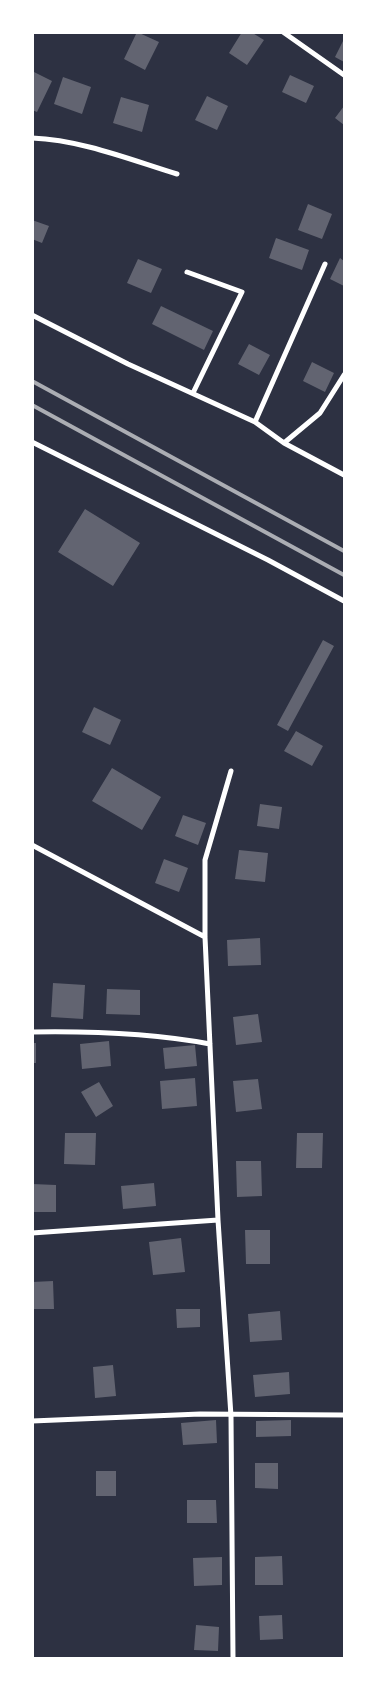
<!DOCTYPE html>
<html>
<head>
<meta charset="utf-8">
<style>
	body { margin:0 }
	#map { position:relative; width:377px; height:1691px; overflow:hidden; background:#2d3142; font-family:Ubuntu,sans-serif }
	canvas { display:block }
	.frame { position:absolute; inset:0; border:34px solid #fff; pointer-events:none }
</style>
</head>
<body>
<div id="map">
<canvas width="377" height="1691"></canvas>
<div class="frame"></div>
</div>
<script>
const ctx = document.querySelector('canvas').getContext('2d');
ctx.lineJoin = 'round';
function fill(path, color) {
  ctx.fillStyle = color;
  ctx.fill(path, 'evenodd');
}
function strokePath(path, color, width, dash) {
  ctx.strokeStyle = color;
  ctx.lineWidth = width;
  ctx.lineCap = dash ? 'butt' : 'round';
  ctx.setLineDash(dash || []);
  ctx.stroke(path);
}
const building = new Path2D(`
	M 137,32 L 159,42 L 145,70 L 124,59 Z
	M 242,32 L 251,32 L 264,40 L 247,65 L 229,53 Z
	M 344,39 L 344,62 L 335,57 Z
	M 32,71 L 52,81 L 37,112 L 32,110 Z
	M 290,75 L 314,86 L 306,103 L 282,92 Z
	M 63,77 L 91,87 L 82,114 L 54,104 Z
	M 207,96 L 228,106 L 217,130 L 195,120 Z
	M 121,97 L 149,105 L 142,132 L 113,123 Z
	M 344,106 L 344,125 L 335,118 Z
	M 308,204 L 332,214 L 322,239 L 298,230 Z
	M 32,220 L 49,226 L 42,243 L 32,239 Z
	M 276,238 L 309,250 L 302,270 L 269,258 Z
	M 340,258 L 344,261 L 344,286 L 330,279 Z
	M 138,259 L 162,269 L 151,293 L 127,283 Z
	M 161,306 L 213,331 L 204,350 L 152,324 Z
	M 249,344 L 270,355 L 259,375 L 238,364 Z
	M 312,362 L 334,373 L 325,392 L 303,381 Z
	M 85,509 L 140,543 L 113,586 L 58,552 Z
	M 323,640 L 334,646 L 288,731 L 277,725 Z
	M 94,707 L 121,720 L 110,745 L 82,732 Z
	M 296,731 L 323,746 L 312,766 L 284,751 Z
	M 112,768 L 161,797 L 142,830 L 92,801 Z
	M 260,804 L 282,807 L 279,829 L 257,826 Z
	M 183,815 L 206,823 L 198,845 L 175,836 Z
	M 239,850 L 268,853 L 265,882 L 235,879 Z
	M 164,859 L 188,868 L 179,892 L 155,883 Z
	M 260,938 L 261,965 L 228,966 L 227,940 Z
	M 53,983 L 85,985 L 83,1019 L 51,1017 Z
	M 107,989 L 140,990 L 140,1015 L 106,1014 Z
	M 258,1014 L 262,1042 L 236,1045 L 233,1017 Z
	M 109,1041 L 111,1066 L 82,1069 L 80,1044 Z
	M 32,1043 L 36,1043 L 36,1063 L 32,1063 Z
	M 195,1045 L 197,1066 L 165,1069 L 163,1048 Z
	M 195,1078 L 197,1106 L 162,1109 L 160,1081 Z
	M 258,1079 L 262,1109 L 236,1112 L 233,1081 Z
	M 99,1082 L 113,1106 L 96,1117 L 81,1092 Z
	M 65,1133 L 96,1133 L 95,1165 L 64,1164 Z
	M 297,1133 L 323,1133 L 322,1168 L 296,1168 Z
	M 236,1161 L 261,1161 L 262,1196 L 237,1197 Z
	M 154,1183 L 156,1206 L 123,1209 L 121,1186 Z
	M 32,1184 L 56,1185 L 56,1212 L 32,1212 Z
	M 245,1230 L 270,1230 L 270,1264 L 246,1264 Z
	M 181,1238 L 185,1272 L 153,1275 L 149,1242 Z
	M 53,1281 L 54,1309 L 32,1309 L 32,1282 Z
	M 176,1309 L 200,1309 L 200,1327 L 177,1328 Z
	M 280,1311 L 282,1340 L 250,1342 L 248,1314 Z
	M 113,1365 L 116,1396 L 95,1398 L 93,1367 Z
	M 289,1372 L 290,1394 L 255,1397 L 253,1375 Z
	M 216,1420 L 217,1443 L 183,1445 L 181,1423 Z
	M 291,1420 L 291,1436 L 256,1437 L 256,1421 Z
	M 255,1463 L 278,1463 L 278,1489 L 255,1488 Z
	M 96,1471 L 116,1471 L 116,1496 L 96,1496 Z
	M 187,1500 L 216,1500 L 217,1523 L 187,1523 Z
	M 282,1556 L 283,1585 L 255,1585 L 255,1557 Z
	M 222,1557 L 222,1585 L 194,1586 L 193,1558 Z
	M 282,1615 L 283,1639 L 260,1640 L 259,1616 Z
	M 196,1625 L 219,1627 L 218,1651 L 194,1650 Z`);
const minor = new Path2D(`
	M 283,32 L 344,75
	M 32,138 C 82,140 131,160 177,174
	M 187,272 L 242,292 L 193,393
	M 32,315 L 128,364 L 255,422 L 284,443 L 344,475
	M 255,422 L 325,264
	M 32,442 L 268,560 L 344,601
	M 284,443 L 320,413 L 344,375
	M 231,771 L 205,860 L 205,937 L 218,1220 L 231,1416 L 233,1658
	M 32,845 L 205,937
	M 32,1032 C 92,1031 151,1033 210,1044
	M 32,1233 L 218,1220
	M 32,1421 L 200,1414 L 344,1415`);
const rail = new Path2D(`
	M 32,381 L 344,551
	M 32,405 L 344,575`);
fill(building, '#626471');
strokePath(minor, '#fff', 5);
strokePath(rail, '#abadb3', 4);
</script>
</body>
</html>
